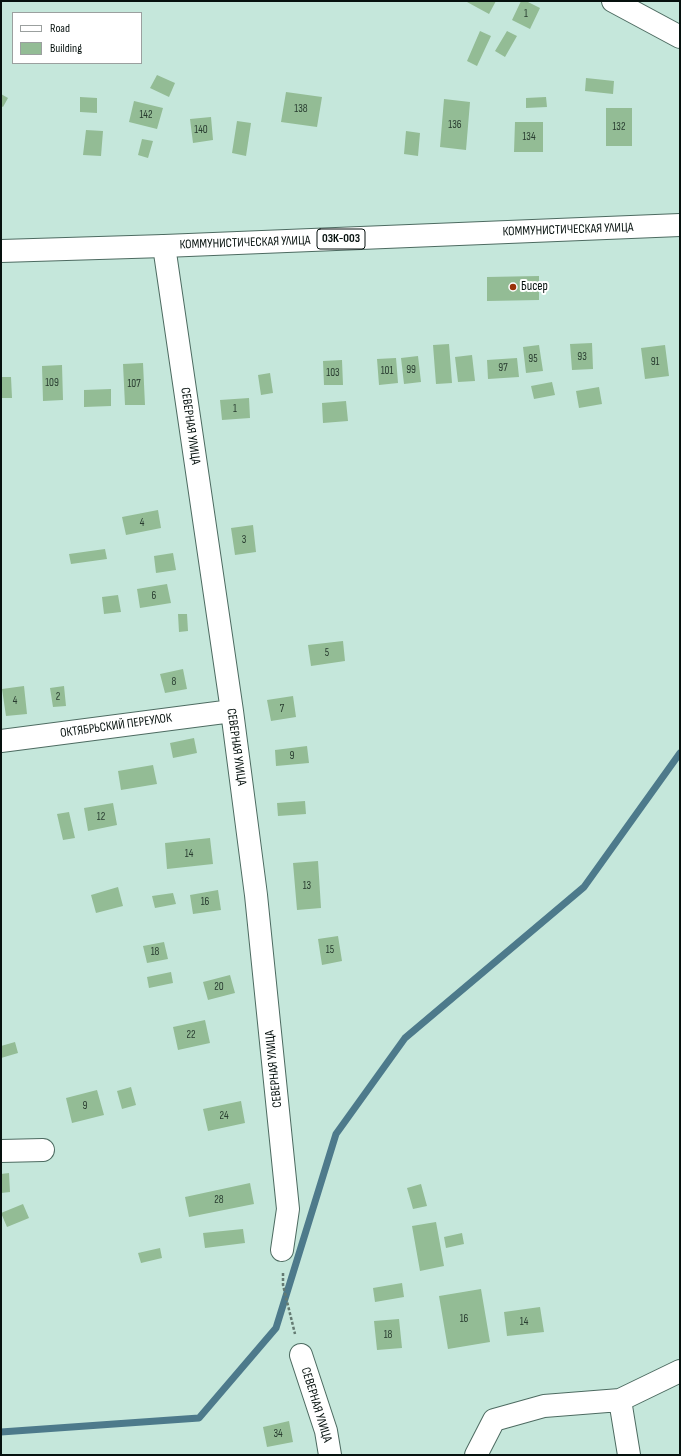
<!DOCTYPE html>
<html>
<head>
<meta charset="utf-8">
<style>
	body { margin:0 }
	#map { position:relative; width:681px; height:1456px; overflow:hidden; background:#c5e7db; font-family:"Sofia Sans Condensed",sans-serif }
	canvas { display:block }
	.frame { position:absolute; inset:0; border:2px solid #06110e; pointer-events:none }
	.legend { position:absolute; left:12px; top:12px; width:130px; height:52px; box-sizing:border-box; background:#fff; border:1px solid #9ba09f; margin:0; padding:5px 7px; list-style:none; font-size:12px; color:#06110e }
	.legend li { display:flex; align-items:center; gap:8px; height:20px }
	.legend b { width:20px; border:1px solid #9ba09f }
</style>
</head>
<body>
<div id="map">
<canvas width="681" height="1456"></canvas>
<div class="frame"></div>
<ul class="legend">
<li><b style="height:5px;background:#fff"></b>Road</li>
<li><b style="height:11px;background:#93bc95"></b>Building</li>
</ul>
</div>
<script>
const ctx = document.querySelector('canvas').getContext('2d');
ctx.lineJoin = 'round';
function strokePath(path, color, width, dash) {
  ctx.strokeStyle = color;
  ctx.lineWidth = width;
  ctx.lineCap = dash ? 'butt' : 'round';
  ctx.setLineDash(dash || []);
  ctx.stroke(path);
}
function fill(path, color) {
  ctx.fillStyle = color;
  ctx.fill(path, 'evenodd');
}
function label(font, color, halo, rows, align = 'center') {
  ctx.font = font + ' "Sofia Sans Condensed",sans-serif';
  ctx.lineWidth = 4;
  ctx.setLineDash([]);
  ctx.textBaseline = 'middle';
  ctx.strokeStyle = halo;
  ctx.fillStyle = color;
  for (const [text, x, y, turn = 0] of rows) {
    ctx.save();
    ctx.translate(x, y);
    ctx.rotate((+turn || 0) * Math.PI / 180);
    ctx.textAlign = isNaN(turn) ? turn : align;
    if (halo) ctx.strokeText(text, 0, 0);
    ctx.fillText(text, 0, 0);
    ctx.restore();
  }
}
const stream = new Path2D(`
	M 1,1432 L 199,1418 L 276,1328 L 336,1134 L 405,1038 L 584,887 L 680,753`);
const building = new Path2D(`
	M 468,1 L 496,1 L 489,14 L 467,2 Z
	M 521,1 L 526,1 L 540,8 L 530,29 L 512,20 Z
	M 480,31 L 491,36 L 477,66 L 467,61 Z
	M 507,31 L 517,36 L 505,57 L 495,51 Z
	M 157,75 L 175,83 L 169,97 L 150,88 Z
	M 586,78 L 614,81 L 613,94 L 585,91 Z
	M 286,92 L 322,97 L 317,127 L 281,122 Z
	M 1,94 L 8,98 L 3,107 L 1,106 Z
	M 80,97 L 97,98 L 97,113 L 80,112 Z
	M 546,97 L 547,107 L 526,108 L 526,98 Z
	M 444,99 L 470,102 L 466,150 L 440,147 Z
	M 134,101 L 163,108 L 157,129 L 129,122 Z
	M 606,108 L 632,108 L 632,146 L 606,146 Z
	M 211,117 L 213,140 L 193,143 L 190,119 Z
	M 237,121 L 251,123 L 246,156 L 232,153 Z
	M 515,122 L 543,122 L 543,152 L 514,152 Z
	M 86,130 L 103,131 L 101,156 L 83,155 Z
	M 406,131 L 420,133 L 418,156 L 404,154 Z
	M 142,139 L 153,141 L 148,158 L 138,155 Z
	M 539,276 L 539,300 L 487,301 L 487,277 Z
	M 592,343 L 593,369 L 572,370 L 570,344 Z
	M 449,344 L 452,383 L 436,384 L 433,345 Z
	M 539,345 L 543,371 L 526,373 L 523,347 Z
	M 665,345 L 669,376 L 645,379 L 641,348 Z
	M 472,355 L 475,381 L 458,382 L 455,357 Z
	M 418,356 L 421,382 L 404,384 L 401,358 Z
	M 396,358 L 398,383 L 379,385 L 377,359 Z
	M 517,358 L 519,377 L 488,379 L 487,360 Z
	M 342,360 L 343,385 L 324,385 L 323,361 Z
	M 143,363 L 145,405 L 125,405 L 123,364 Z
	M 62,365 L 63,400 L 43,401 L 42,366 Z
	M 270,373 L 273,393 L 261,395 L 258,375 Z
	M 1,377 L 11,377 L 12,398 L 1,398 Z
	M 552,382 L 555,395 L 534,399 L 531,386 Z
	M 599,387 L 602,404 L 579,408 L 576,391 Z
	M 111,389 L 111,406 L 84,407 L 84,390 Z
	M 249,398 L 250,418 L 222,420 L 220,400 Z
	M 346,401 L 348,421 L 323,423 L 322,403 Z
	M 158,510 L 161,528 L 126,535 L 122,517 Z
	M 253,525 L 256,552 L 235,555 L 231,528 Z
	M 105,549 L 107,559 L 71,564 L 69,554 Z
	M 173,553 L 176,570 L 156,573 L 154,556 Z
	M 167,584 L 171,603 L 140,608 L 137,589 Z
	M 118,595 L 121,612 L 104,614 L 102,597 Z
	M 178,614 L 187,614 L 188,631 L 179,632 Z
	M 343,641 L 345,661 L 311,666 L 308,645 Z
	M 183,669 L 187,689 L 165,693 L 160,674 Z
	M 24,686 L 27,714 L 6,716 L 2,689 Z
	M 64,686 L 66,706 L 53,707 L 50,688 Z
	M 293,696 L 296,717 L 271,721 L 267,700 Z
	M 194,738 L 197,753 L 173,758 L 170,743 Z
	M 307,746 L 309,763 L 276,766 L 275,750 Z
	M 153,765 L 157,784 L 121,790 L 118,771 Z
	M 305,801 L 306,814 L 278,816 L 277,803 Z
	M 113,803 L 117,825 L 88,831 L 84,808 Z
	M 69,812 L 75,838 L 63,840 L 57,814 Z
	M 210,838 L 213,864 L 167,869 L 165,843 Z
	M 318,861 L 321,908 L 297,910 L 293,863 Z
	M 118,887 L 123,906 L 96,913 L 91,895 Z
	M 218,890 L 221,910 L 193,914 L 190,895 Z
	M 173,893 L 176,904 L 155,908 L 152,896 Z
	M 338,936 L 342,961 L 322,965 L 318,939 Z
	M 164,942 L 168,959 L 147,963 L 143,946 Z
	M 171,972 L 173,983 L 149,988 L 147,977 Z
	M 230,975 L 235,993 L 208,1000 L 203,982 Z
	M 205,1020 L 210,1043 L 178,1050 L 173,1027 Z
	M 15,1042 L 18,1053 L 1,1058 L 1,1046 Z
	M 131,1087 L 136,1105 L 122,1109 L 117,1091 Z
	M 97,1090 L 104,1115 L 72,1123 L 66,1098 Z
	M 241,1101 L 245,1123 L 208,1131 L 203,1109 Z
	M 9,1173 L 10,1192 L 1,1193 L 1,1174 Z
	M 250,1183 L 254,1204 L 189,1217 L 185,1197 Z
	M 421,1184 L 427,1206 L 413,1209 L 407,1188 Z
	M 23,1204 L 29,1218 L 7,1227 L 1,1213 Z
	M 436,1222 L 444,1266 L 420,1271 L 412,1226 Z
	M 243,1229 L 245,1243 L 205,1248 L 203,1233 Z
	M 462,1233 L 464,1244 L 446,1248 L 444,1237 Z
	M 160,1248 L 162,1258 L 141,1263 L 138,1253 Z
	M 402,1283 L 404,1297 L 375,1302 L 373,1288 Z
	M 481,1289 L 490,1342 L 448,1349 L 439,1296 Z
	M 540,1307 L 544,1332 L 507,1336 L 504,1312 Z
	M 399,1319 L 402,1348 L 377,1350 L 374,1321 Z
	M 289,1421 L 293,1442 L 267,1447 L 263,1427 Z`);
const path = new Path2D(`
	M 283,1273 L 283,1285 L 295,1334`);
const street = new Path2D(`
	M 613,1 L 680,37
	M 164,246 L 232,711 L 256,895 L 288,1209 L 282,1250
	M 1,741 L 232,711
	M 1,1151 L 43,1150
	M 301,1355 L 326,1431 L 330,1455
	M 620,1400 L 629,1455
	M 476,1455 L 494,1420 L 544,1406 L 620,1400 L 680,1371`);
const primary = new Path2D(`
	M 1,251 L 164,246 L 680,225`);
const markers = [
	[513,287,4,"#993309"]
];
const numberNames = [
	["1",526,14],
	["138",301,109],
	["142",146,115],
	["136",455,125],
	["132",619,127],
	["140",201,130],
	["134",529,137],
	["93",582,357],
	["95",533,359],
	["91",655,362],
	["97",503,368],
	["99",411,370],
	["101",387,371],
	["103",333,373],
	["109",52,383],
	["107",134,384],
	["1",235,409],
	["4",142,523],
	["3",244,540],
	["6",154,596],
	["5",327,653],
	["8",174,682],
	["2",58,697],
	["4",15,701],
	["7",282,709],
	["9",292,756],
	["12",101,817],
	["14",189,854],
	["13",307,886],
	["16",205,902],
	["15",330,950],
	["18",155,952],
	["20",219,987],
	["22",191,1035],
	["9",85,1106],
	["24",224,1116],
	["28",219,1200],
	["16",464,1319],
	["14",524,1322],
	["18",388,1335],
	["34",278,1434]
];
const shields = [
	[341,239,48]
];
const shieldNames = [
	["03К-003",341,239]
];
const streetNames = [
	["КОММУНИСТИЧЕСКАЯ УЛИЦА",568,230,-2],
	["КОММУНИСТИЧЕСКАЯ УЛИЦА",245,243,-2],
	["СЕВЕРНАЯ УЛИЦА",190,426,82],
	["ОКТЯБРЬСКИЙ ПЕРЕУЛОК",116,726,-8],
	["СЕВЕРНАЯ УЛИЦА",236,747,82],
	["СЕВЕРНАЯ УЛИЦА",274,1069,-96],
	["СЕВЕРНАЯ УЛИЦА",316,1405,73]
];
const poiNames = [
	["Бисер",521,287]
];
strokePath(stream, '#4d7a8b', 7);
fill(building, '#93bc95');
strokePath(street, '#4d6b61', 24);
strokePath(primary, '#4d6b61', 24);
strokePath(path, '#647a72', 2.5, [3, 2]);
strokePath(street, '#fff', 22);
strokePath(primary, '#fff', 22);
for (const [x, y, r, color] of markers) {
  const dot = new Path2D();
  dot.arc(x, y, r, 0, 2 * Math.PI);
  ctx.fillStyle = color;
  ctx.fill(dot);
  strokePath(dot, '#fff', 1.5);
}
label('11px', '#293c30', null, numberNames);
for (const [x, y, w] of shields) {
  const box = new Path2D();
  box.roundRect(x - w / 2, y - 10, w, 20, 3);
  ctx.fillStyle = '#fff';
  ctx.fill(box);
  strokePath(box, '#06110e', 1);
}
label('bold 12px', '#06110e', null, shieldNames);
label('13px', '#06110e', '#fff', streetNames);
label('13px', '#06110e', '#fff', poiNames, 'left');
</script>
</body>
</html>
